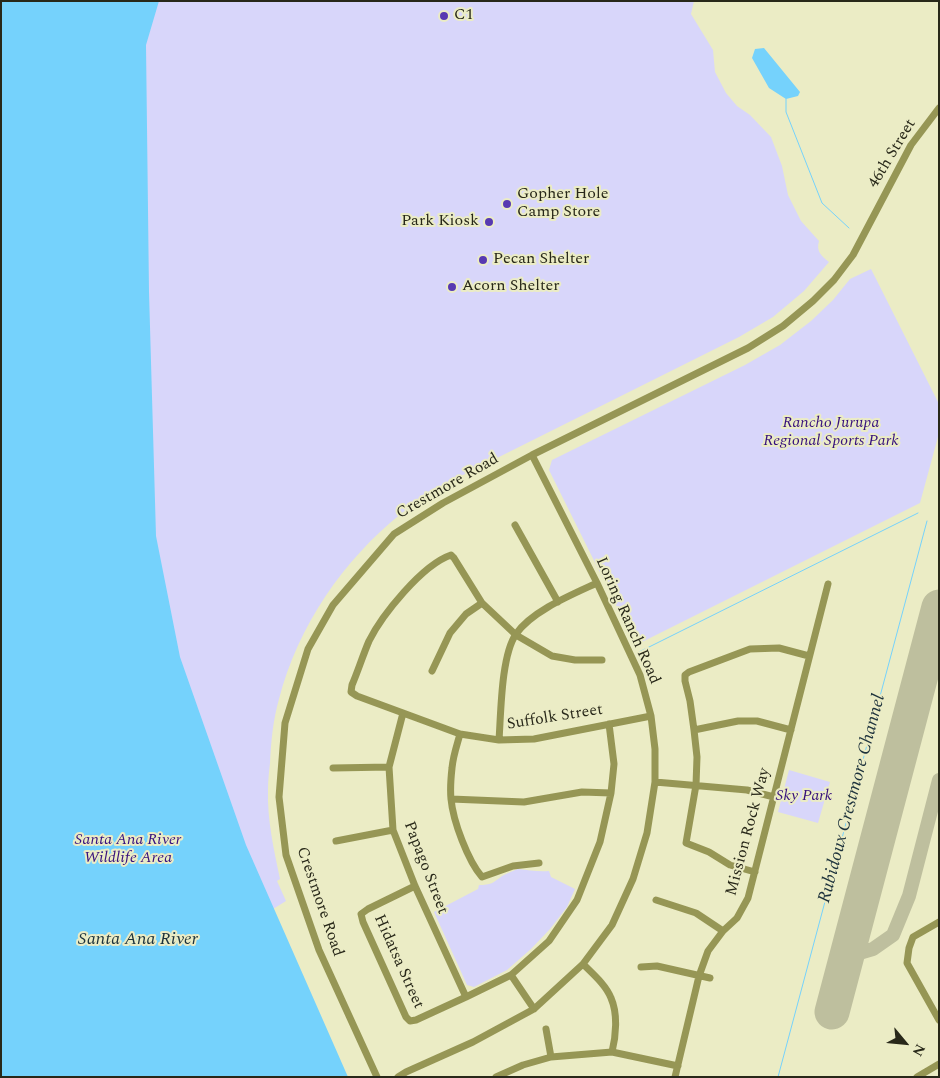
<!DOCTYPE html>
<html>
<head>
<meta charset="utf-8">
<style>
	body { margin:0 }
	#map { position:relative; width:940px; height:1078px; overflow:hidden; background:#ebecc5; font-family:Spectral,serif }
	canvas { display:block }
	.frame { position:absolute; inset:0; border:2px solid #282819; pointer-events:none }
	.north { position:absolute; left:880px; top:1018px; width:50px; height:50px; -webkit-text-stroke:4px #ebecc5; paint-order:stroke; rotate:118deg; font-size:14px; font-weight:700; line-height:20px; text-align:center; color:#282819 }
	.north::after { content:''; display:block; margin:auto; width:18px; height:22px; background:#282819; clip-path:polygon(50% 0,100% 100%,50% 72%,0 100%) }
</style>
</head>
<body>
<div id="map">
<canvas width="940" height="1078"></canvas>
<div class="frame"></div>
<div class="north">N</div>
</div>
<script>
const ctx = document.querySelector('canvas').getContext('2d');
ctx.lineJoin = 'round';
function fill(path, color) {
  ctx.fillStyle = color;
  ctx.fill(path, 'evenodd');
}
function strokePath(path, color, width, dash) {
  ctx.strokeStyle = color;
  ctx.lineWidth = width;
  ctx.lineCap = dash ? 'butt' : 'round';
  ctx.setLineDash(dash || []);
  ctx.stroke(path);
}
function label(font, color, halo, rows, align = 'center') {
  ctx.font = font + ' Spectral,serif';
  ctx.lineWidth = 4;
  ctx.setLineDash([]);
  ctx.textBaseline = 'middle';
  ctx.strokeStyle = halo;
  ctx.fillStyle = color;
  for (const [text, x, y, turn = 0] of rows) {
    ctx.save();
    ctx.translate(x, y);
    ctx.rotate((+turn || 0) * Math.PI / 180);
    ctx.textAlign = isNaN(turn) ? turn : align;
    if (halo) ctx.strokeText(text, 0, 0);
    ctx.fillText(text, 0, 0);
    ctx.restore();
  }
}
const green = new Path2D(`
	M 1,1 L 694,1 L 691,14 L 713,50 L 715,72 L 726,93 L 737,106 L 750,115 L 771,137 L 782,166 L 788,195 L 801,221 L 819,241 C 816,251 821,256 829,262 L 804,291 L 773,317 L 739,337 L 453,480 C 436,490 418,500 402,513 C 343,560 298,626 279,699 C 273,720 271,742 270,763 C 269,772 268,781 268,789 C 267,820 274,850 280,879 L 277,881 L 286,901 L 64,1038 Z
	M 871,269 L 939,404 L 939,433 L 920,503 L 638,644 L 629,626 L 627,627 L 549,470 L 552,460 L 745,365 L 780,345 L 811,321 L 833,300 L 850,279 Z
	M 789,770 L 830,782 L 818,823 L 778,812 Z
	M 518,869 C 529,870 538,872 549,871 L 551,877 L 575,889 L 567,907 L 550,929 L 531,949 L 507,970 L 474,987 L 467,985 L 434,912 L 478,889 L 479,885 C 491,885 493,883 502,876 C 507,873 513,871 518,869 Z`);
const water = new Path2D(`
	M 1,1 L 159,1 L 146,45 L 149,292 L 156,536 L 180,657 L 246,845 L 348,1077 L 1,1077 Z
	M 764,48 L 800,92 L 798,96 L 786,99 L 769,88 L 752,58 L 755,49 Z`);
const stream = new Path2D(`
	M 786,99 L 786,112 L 822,203 L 849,228
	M 639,652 L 918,513
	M 778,1077 L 927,521`);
const taxiway = new Path2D(`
	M 849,949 L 856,954 L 873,949 L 893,935 L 909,896 L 939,780`);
const runway = new Path2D(`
	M 832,1012 L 939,607`);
const minor = new Path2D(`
	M 515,525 L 558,602
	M 602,660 L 575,660 L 552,656 L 516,635 L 482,603 L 454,558 L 451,555 C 422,565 382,615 369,641 C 363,655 358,671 352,685 L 351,692 L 357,696 L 460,734 L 499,740 L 534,739 L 651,716
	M 432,671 L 450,633 L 466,614 L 482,603
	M 403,713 L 389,767 L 393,830 L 415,886 L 466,997
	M 694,730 L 738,721 L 757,721 L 791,730
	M 460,734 C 457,745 453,756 452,768 C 451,777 450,789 451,799 C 453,821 468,861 482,877 L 513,866 L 539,863
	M 499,740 C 501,713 501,656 516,634 C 532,611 571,595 597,583
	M 333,768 L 389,767
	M 655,782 L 747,790 L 774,797
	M 451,799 L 524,802 L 582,792 L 611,793
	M 336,841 L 393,830
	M 755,872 L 730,865 L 709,852 L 686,843 L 696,785 L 697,757 L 694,730 L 690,701 L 685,681 L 685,675 L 689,672 L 750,649 L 779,648 L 809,656
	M 415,886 L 368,909 L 361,914 L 363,922 L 406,1017 L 410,1021 L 416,1020 L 466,997 L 511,975 L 549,941 L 577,900 L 600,842 L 611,793 L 614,764 L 609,724
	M 656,900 L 696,913 L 723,931
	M 939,922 L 913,937 L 909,948 L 907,963 L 939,1020
	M 583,964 C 593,974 606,985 611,998 C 618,1014 616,1036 612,1052
	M 641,967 L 657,966 L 710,978
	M 511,975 L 534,1009
	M 546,1029 L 551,1057
	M 377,1077 L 319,950 L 286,855 L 279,797 L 285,723 L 308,649 L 333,605 L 394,534 L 443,503 L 532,455 L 748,348 L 783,326 L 813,301 L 834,280 L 853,255 L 911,145 L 939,108
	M 398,1077 L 406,1072 L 473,1042 L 534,1009 L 583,964 L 612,925 L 633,879 L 647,833 L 655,782 L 655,749 L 651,716 L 640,675 L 597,583 L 532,455
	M 496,1077 L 523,1065 L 551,1057 L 612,1052 L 678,1066
	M 675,1077 L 699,976 L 708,951 L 723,931 L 737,918 L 748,898 L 828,584
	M 917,1077 L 939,1064`);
const markers = [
	[444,16,5,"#5739b1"],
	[507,204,5,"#5739b1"],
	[489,222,5,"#5739b1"],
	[483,260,5,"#5739b1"],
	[452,287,5,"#5739b1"]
];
const poiNames = [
	["C1",454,16],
	["Gopher Hole",517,195],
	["Camp Store",517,213],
	["Park Kiosk",479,222,"right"],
	["Pecan Shelter",493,260],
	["Acorn Shelter",462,287]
];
const streetNames = [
	["46th Street",893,154,-59],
	["Crestmore Road",448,487,-30],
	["Loring Ranch Road",627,621,66],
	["Suffolk Street",555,718,-9],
	["Mission Rock Way",749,832,-75],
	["Papago Street",425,868,69],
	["Crestmore Road",319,902,71],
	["Hidatsa Street",398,962,66]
];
const parkNames = [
	["Rancho Jurupa",831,424],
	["Regional Sports Park",831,442],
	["Sky Park",804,797],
	["Santa Ana River",128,841],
	["Wildlife Area",128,859]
];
const waterNames = [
	["Rubidoux Crestmore Channel",853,799,-75],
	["Santa Ana River",138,940]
];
fill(green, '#d8d6fa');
fill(water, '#75d2fc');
strokePath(stream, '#75d2fc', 1);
strokePath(taxiway, '#bebf9e', 14);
strokePath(runway, '#bebf9e', 35);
strokePath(minor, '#969655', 7);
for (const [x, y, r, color] of markers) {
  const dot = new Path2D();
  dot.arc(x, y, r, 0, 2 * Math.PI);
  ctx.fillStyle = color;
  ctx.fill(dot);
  strokePath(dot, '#ebecc5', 2);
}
label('16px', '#282819', '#ebecc5', poiNames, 'left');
label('16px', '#282819', '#ebecc5', streetNames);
label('italic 16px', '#36107d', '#ebecc5', parkNames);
label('italic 18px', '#1d323c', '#ebecc5', waterNames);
</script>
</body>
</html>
